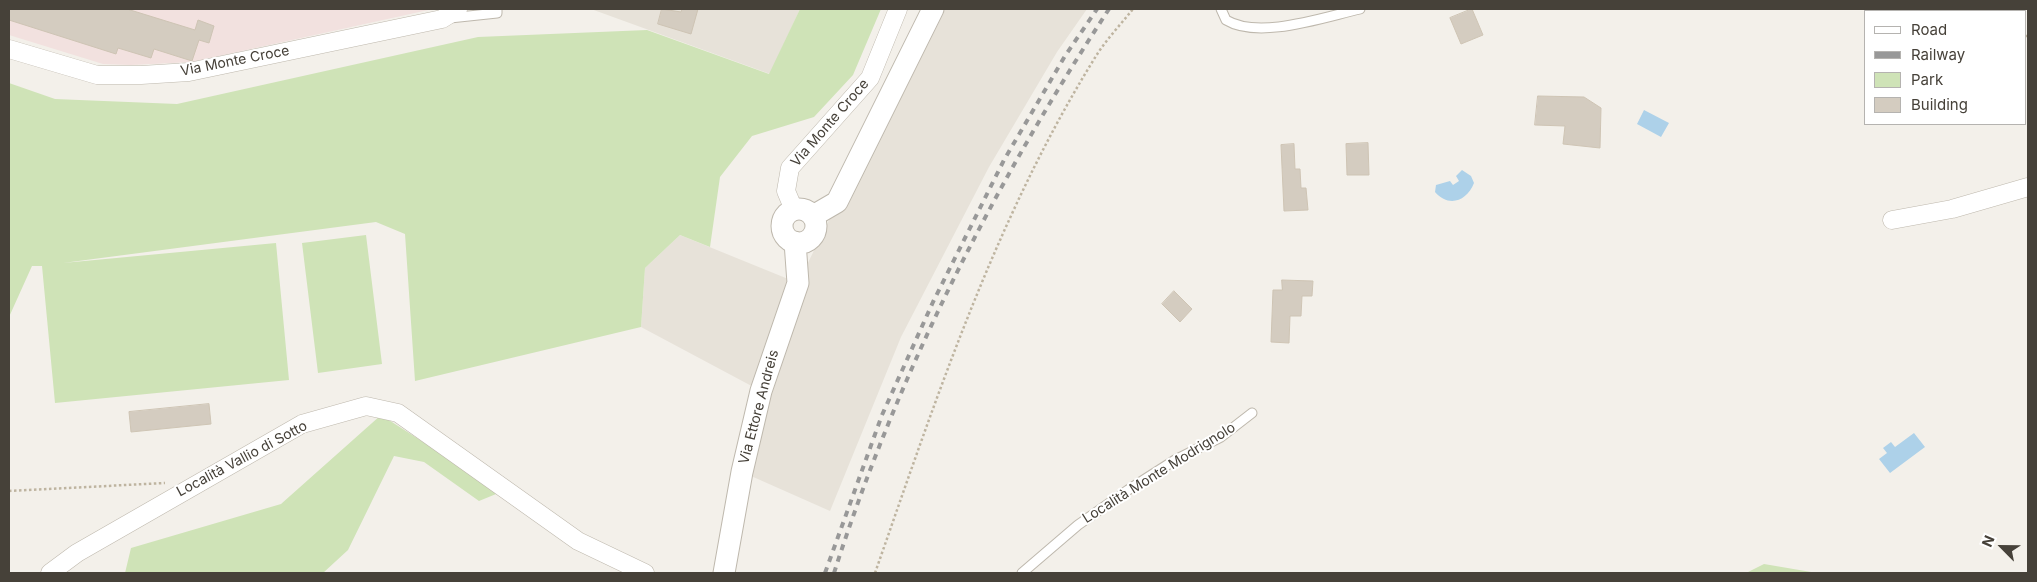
<!DOCTYPE html>
<html>
<head>
<meta charset="utf-8">
<style>
	body { margin:0 }
	#map { position:relative; width:2037px; height:582px; overflow:hidden; background:#f3f0ea; font-family:Inter,sans-serif }
	canvas { display:block }
	.frame { position:absolute; inset:0; border:10px solid #464139; pointer-events:none }
	.legend { position:absolute; left:1864px; top:10px; width:162px; height:115px; box-sizing:border-box; background:#fff; border:1px solid #b5b3b0; margin:0; padding:6px 9px; list-style:none; font-size:15px; color:#464139 }
	.legend li { display:flex; align-items:center; gap:10px; height:25px }
	.legend b { width:25px; border:1px solid #b5b3b0 }
	.north { position:absolute; left:1977px; top:522px; width:50px; height:50px; -webkit-text-stroke:4px #fff; paint-order:stroke; rotate:293deg; font-size:14px; font-weight:700; line-height:20px; text-align:center; color:#464139 }
	.north::after { content:''; display:block; margin:auto; width:18px; height:22px; background:#464139; clip-path:polygon(50% 0,100% 100%,50% 72%,0 100%) }
</style>
</head>
<body>
<div id="map">
<canvas width="2037" height="582"></canvas>
<div class="frame"></div>
<ul class="legend">
<li><b style="height:6px;background:#fff"></b>Road</li>
<li><b style="height:6px;background:#989898"></b>Railway</li>
<li><b style="height:14px;background:#cfe3b7"></b>Park</li>
<li><b style="height:14px;background:#d4ccc0"></b>Building</li>
</ul>
<div class="north">N</div>
</div>
<script>
const ctx = document.querySelector('canvas').getContext('2d');
ctx.lineJoin = 'round';
function fill(path, color) {
  ctx.fillStyle = color;
  ctx.fill(path, 'evenodd');
}
function strokePath(path, color, width, dash) {
  ctx.strokeStyle = color;
  ctx.lineWidth = width;
  ctx.lineCap = dash ? 'butt' : 'round';
  ctx.setLineDash(dash || []);
  ctx.stroke(path);
}
function label(font, color, halo, rows, align = 'center') {
  ctx.font = font + ' Inter,sans-serif';
  ctx.lineWidth = 4;
  ctx.setLineDash([]);
  ctx.textBaseline = 'middle';
  ctx.strokeStyle = halo;
  ctx.fillStyle = color;
  for (const [text, x, y, turn = 0] of rows) {
    ctx.save();
    ctx.translate(x, y);
    ctx.rotate((+turn || 0) * Math.PI / 180);
    ctx.textAlign = isNaN(turn) ? turn : align;
    if (halo) ctx.strokeText(text, 0, 0);
    ctx.fillText(text, 0, 0);
    ctx.restore();
  }
}
const residential = new Path2D(`
	M 591,9 L 800,9 L 770,74 Z
	M 933,9 L 1087,9 L 1057,52 L 989,167 L 901,337 L 830,511 L 742,472 L 761,391 L 641,327 L 645,268 L 680,235 L 798,283 Z`);
const medical = new Path2D(`
	M 9,9 L 433,9 L 192,62 L 131,65 L 103,64 L 9,35 Z`);
const green = new Path2D(`
	M 800,9 L 881,9 L 853,75 L 814,117 L 752,136 L 720,177 L 710,247 L 680,235 L 645,268 L 641,327 L 415,381 L 405,234 L 376,222 L 63,263 L 276,243 L 289,380 L 55,403 L 42,266 L 32,266 L 9,317 L 9,83 L 55,99 L 177,104 L 478,37 L 647,30 L 769,74 Z
	M 366,235 L 382,364 L 318,373 L 302,243 Z
	M 381,415 L 501,492 L 479,501 L 424,462 L 394,456 L 348,550 L 323,573 L 125,573 L 131,548 L 281,504 Z
	M 1764,564 L 1817,573 L 1746,573 Z`);
const water = new Path2D(`
	M 1644,110 L 1669,123 L 1661,137 L 1637,124 Z
	M 1462,170 L 1471,176 L 1474,183 C 1467,201 1449,208 1435,192 L 1436,185 L 1450,181 L 1453,185 L 1459,181 L 1456,176 Z
	M 1914,433 L 1925,447 L 1890,473 L 1879,459 L 1887,453 L 1883,448 L 1891,442 L 1895,447 Z`);
const building = new Path2D(`
	M 9,9 L 127,9 L 195,30 L 198,20 L 214,26 L 209,43 L 199,40 L 192,61 L 154,49 L 151,58 L 118,48 L 116,54 L 9,20 Z
	M 662,9 L 681,12 L 682,9 L 698,9 L 691,34 L 658,24 Z
	M 1472,9 L 1483,35 L 1461,44 L 1450,18 Z
	M 1538,96 L 1584,97 L 1601,108 L 1600,148 L 1563,144 L 1565,126 L 1535,125 Z
	M 1368,143 L 1369,175 L 1347,175 L 1346,144 Z
	M 1294,144 L 1295,169 L 1300,169 L 1301,188 L 1306,188 L 1308,210 L 1284,211 L 1281,145 Z
	M 1282,280 L 1313,281 L 1312,296 L 1302,296 L 1301,316 L 1290,316 L 1289,343 L 1271,342 L 1273,290 L 1282,290 Z
	M 1174,291 L 1192,309 L 1180,322 L 1162,304 Z
	M 209,404 L 211,424 L 131,432 L 129,412 Z`);
const path = new Path2D(`
	M 2026,36 L 2028,36
	M 9,491 L 165,483
	M 875,573 C 937,396 996,217 1096,56 C 1106,40 1121,24 1133,9`);
const service = new Path2D(`
	M 1221,9 L 1226,20 C 1259,40 1324,17 1360,9
	M 450,18 L 497,13 L 497,9
	M 1022,573 L 1078,525 L 1128,490 L 1175,460 L 1221,437 L 1252,413`);
const minor = new Path2D(`
	M 9,49 L 97,75 L 141,75 L 189,72 L 442,19 L 458,9
	M 794,210 L 786,191 L 790,168 L 870,78 L 898,9
	M 1892,220 L 1952,209 L 2028,187
	M 50,573 L 77,553 L 302,424 L 366,406 L 398,413 L 578,541 L 645,573`);
const tertiary = new Path2D(`
	M782 226a17 17 0 1 1 34 0a17 17 0 1 1-34 0Z
	M 813,216 L 837,202 L 933,9
	M 724,573 L 742,472 L 761,391 L 798,283 L 795,242`);
const rail = new Path2D(`
	M 825,573 L 882,415 L 933,302 L 1004,160 L 1065,56 L 1097,9
	M 834,573 C 898,373 994,184 1109,9`);
const streetNames = [
	["Via Monte Croce",235,61,-11],
	["Via Monte Croce",830,123,-49],
	["Via Ettore Andreis",759,407,-75],
	["Località Vallio di Sotto",242,459,-28],
	["Località Monte Modrignolo",1159,473,-32]
];
fill(residential, '#e7e2d9');
fill(medical, '#f2e1df');
fill(green, '#cfe3b7');
fill(water, '#add1e9');
fill(building, '#d4ccc0');
strokePath(building, '#cec4b4', 1);
strokePath(service, '#beb8ad', 11);
strokePath(minor, '#beb8ad', 19);
strokePath(tertiary, '#beb8ad', 23);
strokePath(path, '#beb4a0', 2.5, [2.5, 2.5]);
strokePath(service, '#fff', 9);
strokePath(minor, '#fff', 18);
strokePath(tertiary, '#fff', 21);
strokePath(rail, '#989898', 4, [6, 6]);
label('14px', '#464139', '#fff', streetNames);
</script>
</body>
</html>
